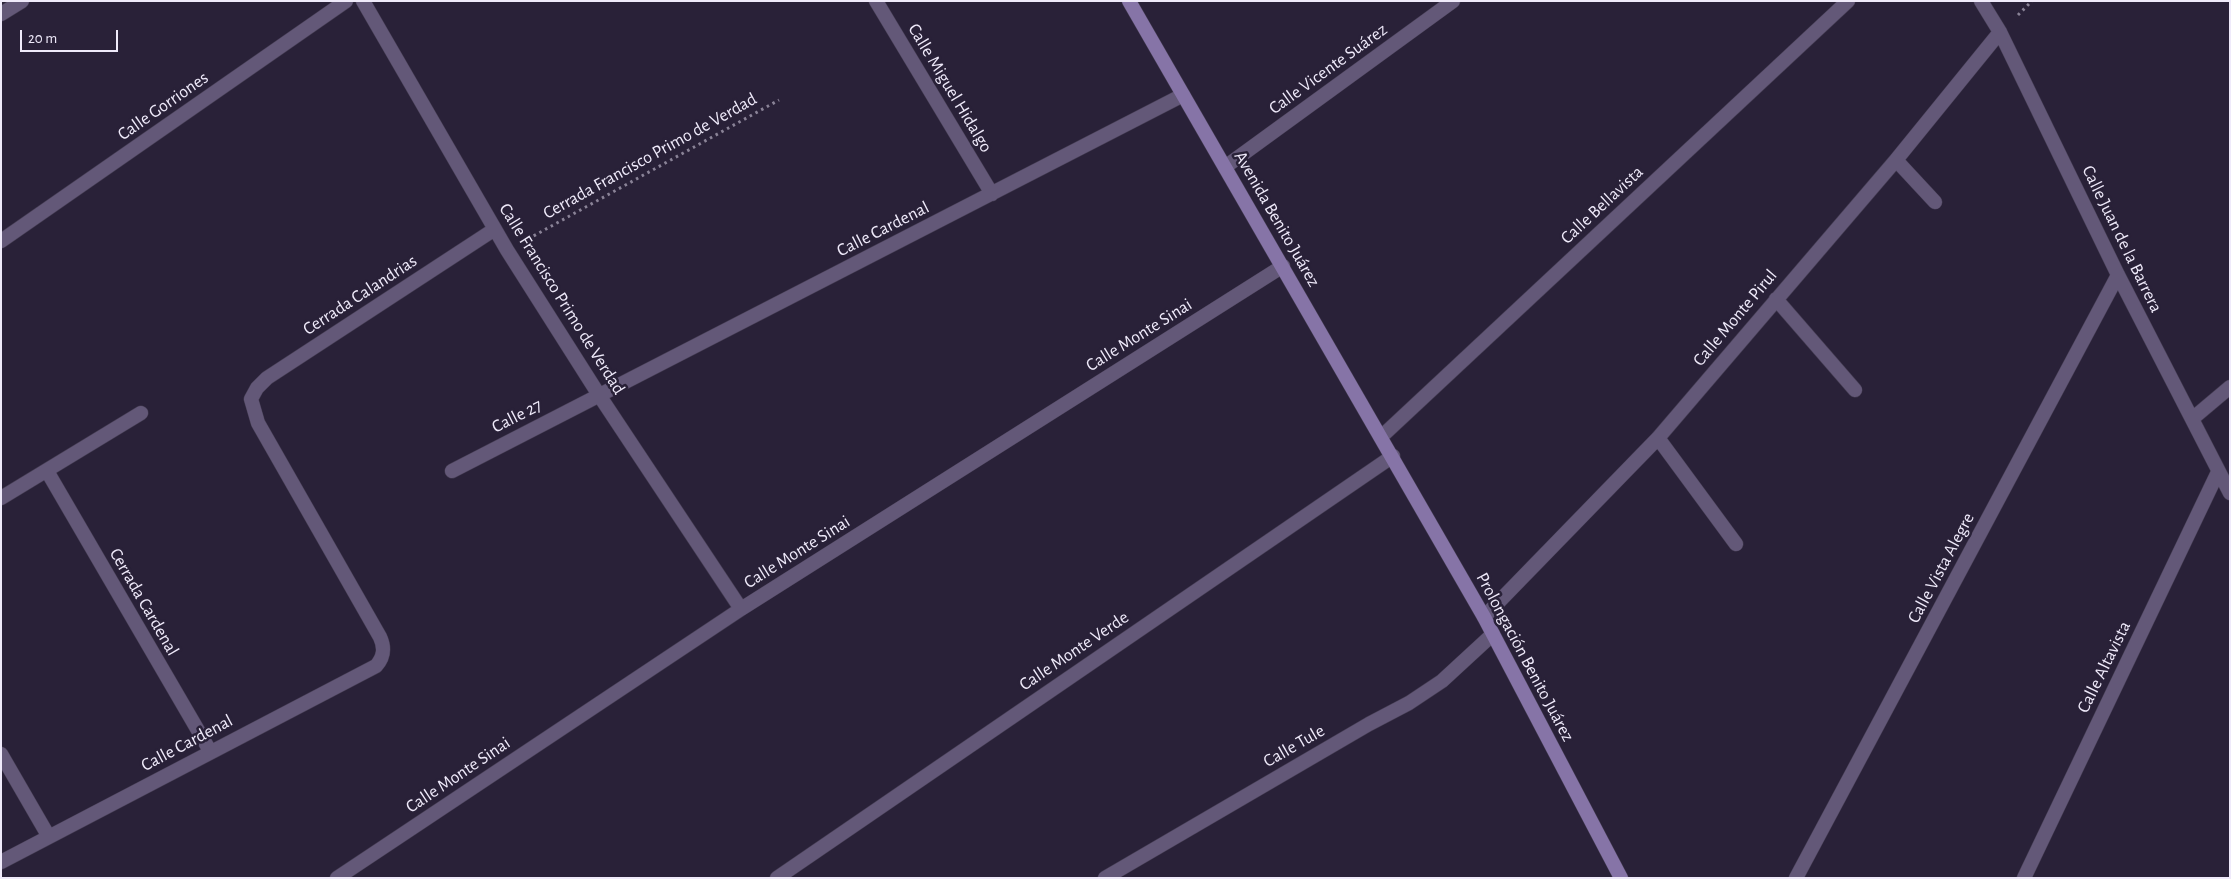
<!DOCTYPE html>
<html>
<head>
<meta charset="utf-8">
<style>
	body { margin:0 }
	#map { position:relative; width:2231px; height:879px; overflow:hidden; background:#292138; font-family:"Alegreya Sans",sans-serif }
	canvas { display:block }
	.frame { position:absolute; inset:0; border:2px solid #efeafa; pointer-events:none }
	.scale { position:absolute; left:20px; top:30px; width:98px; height:22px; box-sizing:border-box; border:2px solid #efeafa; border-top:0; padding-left:6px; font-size:15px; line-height:18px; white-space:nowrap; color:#efeafa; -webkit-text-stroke:4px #292138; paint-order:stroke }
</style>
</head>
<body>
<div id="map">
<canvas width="2231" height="879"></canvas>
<div class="frame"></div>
<div class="scale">20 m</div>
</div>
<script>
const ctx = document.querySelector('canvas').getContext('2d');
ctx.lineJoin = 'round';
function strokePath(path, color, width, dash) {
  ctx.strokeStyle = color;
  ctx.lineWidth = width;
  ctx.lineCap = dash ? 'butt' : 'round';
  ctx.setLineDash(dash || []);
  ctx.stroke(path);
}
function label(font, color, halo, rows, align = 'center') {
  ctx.font = font + ' "Alegreya Sans",sans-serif';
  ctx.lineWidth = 5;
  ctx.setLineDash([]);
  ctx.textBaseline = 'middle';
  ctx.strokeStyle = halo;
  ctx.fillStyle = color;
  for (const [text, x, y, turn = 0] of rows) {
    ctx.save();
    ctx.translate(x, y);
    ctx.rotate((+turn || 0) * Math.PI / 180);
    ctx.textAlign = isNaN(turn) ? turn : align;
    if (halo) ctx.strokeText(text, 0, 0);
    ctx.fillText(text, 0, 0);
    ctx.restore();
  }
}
const path = new Path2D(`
	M 2018,15 L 2032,1
	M 528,239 L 779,100`);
const minor = new Path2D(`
	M 363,1 L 507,250 L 599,395 L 741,609
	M 876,1 L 992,194
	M 1981,1 L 2000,32 L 2118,275 L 2230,493
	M 1,14 L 22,1
	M 1896,160 L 1935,202
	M 1225,167 L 1453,1
	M 1,241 L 346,1
	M 1776,299 L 1855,390
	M 2192,419 L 2230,387
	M 1381,437 L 1848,1
	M 1658,438 L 1736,544
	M 47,471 L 210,751
	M 452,471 L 1183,95
	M 1,498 L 141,413
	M 1484,617 L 1658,438 L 1896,160 L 2000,32
	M 1,754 L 49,837
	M 1,862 L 376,666 C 384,657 385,648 380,637 L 258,423 L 251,399 L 257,388 L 267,378 L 495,229
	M 337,878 L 741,609 L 1283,266
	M 777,878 L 1393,456
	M 1105,878 L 1369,724 L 1409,703 L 1442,681 L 1493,634
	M 1796,878 L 2118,275
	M 2024,878 L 2218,472`);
const secondary = new Path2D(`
	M 1129,1 L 1484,617 L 1621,878`);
const streetNames = [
	["Calle Vicente Suárez",1328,69,-36],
	["Calle Miguel Hidalgo",950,88,59],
	["Calle Gorriones",163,106,-35],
	["Cerrada Francisco Primo de Verdad",650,156,-29],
	["Calle Bellavista",1602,205,-43],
	["Avenida Benito Juárez",1277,219,60],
	["Calle Cardenal",883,229,-27],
	["Calle Juan de la Barrera",2122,239,64],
	["Cerrada Calandrias",360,295,-33],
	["Calle Francisco Primo de Verdad",562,299,58],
	["Calle Monte Pirul",1735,318,-50],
	["Calle Monte Sinai",1139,335,-32],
	["Calle 27",517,416,-27],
	["Calle Monte Sinai",797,552,-32],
	["Calle Vista Alegre",1941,568,-62],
	["Cerrada Cardenal",144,602,60],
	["Calle Monte Verde",1074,651,-34],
	["Prolongación Benito Juárez",1525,657,62],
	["Calle Altavista",2104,667,-64],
	["Calle Cardenal",187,743,-28],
	["Calle Tule",1294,746,-30],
	["Calle Monte Sinai",458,775,-34]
];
strokePath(minor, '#453d53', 15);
strokePath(secondary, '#453d53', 15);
strokePath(path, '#8a8397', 3, [2.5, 4]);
strokePath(minor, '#635878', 14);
strokePath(secondary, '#8674a7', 14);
label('18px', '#efeafa', '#292138', streetNames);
</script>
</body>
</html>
